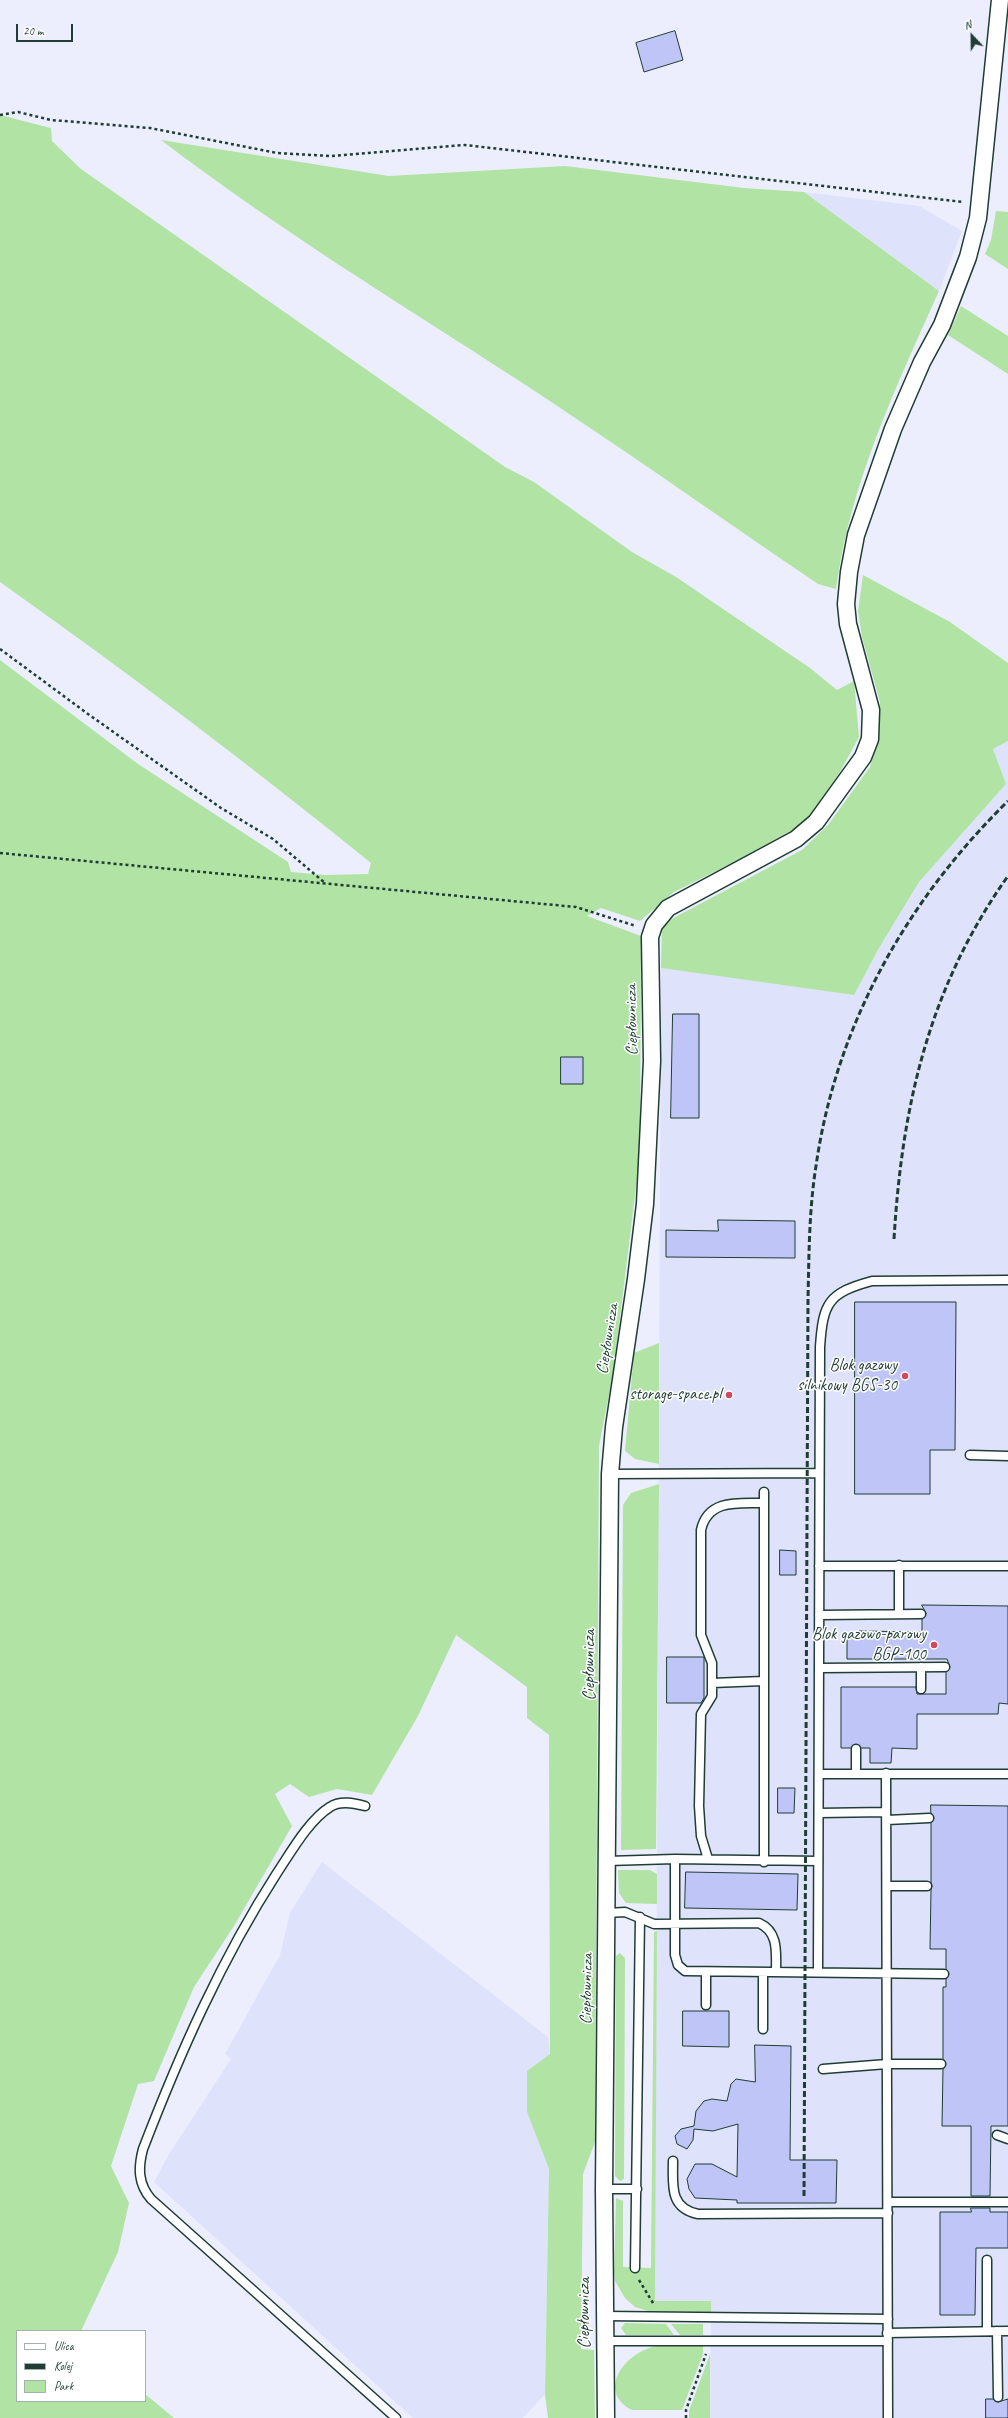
<!DOCTYPE html>
<html>
<head>
<meta charset="utf-8">
<style>
	body { margin:0 }
	#map { position:relative; width:1008px; height:2418px; overflow:hidden; background:#eceefd; font-family:Caveat,sans-serif }
	canvas { display:block }
	.legend { position:absolute; left:16px; top:2330px; width:130px; height:72px; box-sizing:border-box; background:#fff; border:1px solid #a5b1ae; margin:0; padding:5px 7px; list-style:none; font-size:12px; color:#1f3d34 }
	.legend li { display:flex; align-items:center; gap:8px; height:20px }
	.legend b { width:20px; border:1px solid #a5b1ae }
	.north { position:absolute; left:952px; top:16px; width:40px; height:40px; -webkit-text-stroke:3px #fff; paint-order:stroke; rotate:338deg; font-size:11px; font-weight:700; line-height:16px; text-align:center; color:#1f3d34 }
	.north::after { content:''; display:block; margin:auto; width:14px; height:18px; background:#1f3d34; clip-path:polygon(50% 0,100% 100%,50% 72%,0 100%) }
	.scale { position:absolute; left:16px; top:24px; width:57px; height:18px; box-sizing:border-box; border:2px solid #1f3d34; border-top:0; padding-left:5px; font-size:12px; line-height:14px; white-space:nowrap; color:#1f3d34; -webkit-text-stroke:3px #fff; paint-order:stroke }
</style>
</head>
<body>
<div id="map">
<canvas width="1008" height="2418"></canvas>
<ul class="legend">
<li><b style="height:5px;background:#fff"></b>Ulica</li>
<li><b style="height:5px;background:#1f3d34"></b>Kolej</li>
<li><b style="height:11px;background:#b1e3a4"></b>Park</li>
</ul>
<div class="north">N</div>
<div class="scale">20 m</div>
</div>
<script>
const ctx = document.querySelector('canvas').getContext('2d');
ctx.lineJoin = 'round';
function fill(path, color) {
  ctx.fillStyle = color;
  ctx.fill(path, 'evenodd');
}
function strokePath(path, color, width, dash) {
  ctx.strokeStyle = color;
  ctx.lineWidth = width;
  ctx.lineCap = dash ? 'butt' : 'round';
  ctx.setLineDash(dash || []);
  ctx.stroke(path);
}
function label(font, color, halo, rows, align = 'center') {
  ctx.font = font + ' Caveat,sans-serif';
  ctx.lineWidth = 3;
  ctx.setLineDash([]);
  ctx.textBaseline = 'middle';
  ctx.strokeStyle = halo;
  ctx.fillStyle = color;
  for (const [text, x, y, turn = 0] of rows) {
    ctx.save();
    ctx.translate(x, y);
    ctx.rotate((+turn || 0) * Math.PI / 180);
    ctx.textAlign = isNaN(turn) ? turn : align;
    if (halo) ctx.strokeText(text, 0, 0);
    ctx.fillText(text, 0, 0);
    ctx.restore();
  }
}
const built = new Path2D(`
	M 804,192 L 919,206 L 962,231 L 939,291 Z
	M 1008,741 L 1008,2418 L 710,2418 L 711,2301 L 655,2301 L 661,968 L 854,995 L 879,948 L 919,882 L 1006,784 L 993,749 Z
	M 322,1862 L 548,2037 L 550,2054 L 527,2071 L 527,2112 L 549,2169 L 545,2394 L 523,2418 L 413,2418 L 154,2182 L 169,2154 L 231,2059 L 225,2054 L 280,1955 L 290,1913 Z`);
const green = new Path2D(`
	M 0,115 L 51,128 L 52,141 L 81,169 L 505,467 L 534,482 L 632,552 L 676,577 L 810,668 L 837,690 L 854,681 L 859,737 L 840,772 L 805,823 L 736,861 L 674,892 L 640,921 L 601,908 L 587,916 L 641,936 L 640,1155 L 613,1374 L 599,1446 L 595,2142 L 583,2174 L 581,2349 L 594,2350 L 595,2418 L 548,2418 L 545,2394 L 549,2169 L 527,2112 L 527,2071 L 550,2054 L 549,1735 L 527,1718 L 527,1687 L 456,1635 L 418,1716 L 372,1795 L 337,1789 L 309,1797 L 290,1784 L 275,1794 L 292,1826 L 234,1926 L 194,1987 L 154,2081 L 138,2084 L 111,2166 L 129,2203 L 118,2252 L 81,2331 L 17,2331 L 17,2401 L 145,2401 L 145,2394 L 174,2418 L 0,2418 L 0,660 L 138,764 L 288,862 L 291,872 L 325,875 L 368,874 L 371,863 C 250,765 127,672 0,582 Z
	M 161,140 L 389,176 L 565,166 L 744,188 L 804,192 L 939,291 C 896,387 850,483 836,589 L 818,584 C 718,516 619,446 518,380 C 397,302 275,227 161,140 Z
	M 996,211 L 1008,212 L 1008,269 L 985,254 L 991,240 Z
	M 961,306 L 1008,336 L 1008,374 L 948,335 Z
	M 863,575 L 950,622 L 1008,663 L 1008,741 L 993,749 L 1006,784 L 919,882 L 879,948 L 854,995 L 661,968 L 662,924 L 802,850 L 828,825 L 870,767 L 878,740 L 880,702 L 862,637 L 858,611 Z
	M 659,1343 L 659,1464 L 635,1459 L 625,1451 L 634,1353 Z
	M 659,1484 L 656,1849 L 621,1850 L 623,1505 L 631,1493 Z
	M 618,1870 L 650,1870 L 657,1874 L 657,1904 L 626,1903 L 619,1893 Z
	M 657,1931 L 655,2301 L 711,2301 L 711,2312 L 648,2311 L 635,2307 L 625,2298 L 615,2281 L 614,2271 L 616,2198 L 623,2201 L 623,2267 L 651,2268 L 654,1932 Z
	M 620,1953 L 625,1958 L 624,2179 L 620,2181 L 615,2176 L 616,1956 Z
	M 625,2323 L 666,2324 L 674,2335 L 626,2335 L 621,2328 Z
	M 671,2324 L 703,2324 L 703,2335 L 680,2335 Z
	M 657,2346 L 703,2346 L 703,2354 L 682,2410 L 632,2410 C 595,2391 626,2351 657,2346 Z
	M 710,2354 L 710,2418 L 689,2418 L 689,2411 Z`);
const building = new Path2D(`
	M 675,31 L 683,60 L 644,72 L 636,43 Z
	M 673,1014 L 699,1014 L 699,1118 L 671,1118 Z
	M 561,1057 L 583,1057 L 583,1084 L 561,1084 Z
	M 718,1220 L 795,1221 L 795,1258 L 666,1257 L 666,1230 L 718,1231 Z
	M 855,1302 L 956,1302 L 955,1450 L 930,1450 L 930,1494 L 855,1494 Z
	M 780,1550 L 796,1551 L 796,1575 L 780,1575 Z
	M 922,1605 L 1008,1606 L 1008,1704 L 999,1703 L 998,1714 L 917,1714 L 917,1749 L 892,1748 L 891,1763 L 870,1763 L 870,1748 L 861,1748 L 856,1744 L 851,1748 L 841,1748 L 841,1687 L 916,1687 L 917,1694 L 946,1694 L 946,1672 L 950,1667 L 947,1659 L 847,1659 L 847,1637 L 859,1637 L 859,1631 L 922,1632 L 922,1619 L 926,1614 Z
	M 667,1657 L 704,1657 L 704,1698 L 701,1703 L 667,1703 Z
	M 778,1788 L 795,1788 L 794,1813 L 778,1813 Z
	M 931,1805 L 1008,1806 L 1008,2126 L 991,2126 L 990,2196 L 971,2196 L 971,2126 L 942,2126 L 943,2069 L 946,2064 L 943,2059 L 943,1987 L 946,1987 L 946,1979 L 949,1974 L 946,1969 L 946,1949 L 930,1949 L 931,1890 L 932,1886 L 931,1882 L 931,1823 L 934,1818 L 931,1813 Z
	M 686,1872 L 798,1874 L 797,1910 L 685,1908 Z
	M 683,2011 L 729,2011 L 729,2047 L 683,2046 Z
	M 755,2045 L 791,2046 L 790,2160 L 837,2160 L 836,2203 L 737,2203 L 737,2200 L 695,2198 L 689,2189 L 687,2179 L 695,2164 L 712,2164 L 737,2177 L 738,2124 L 713,2131 L 694,2129 L 693,2140 L 687,2149 L 677,2144 L 675,2136 L 681,2129 L 694,2126 L 696,2111 L 704,2101 L 712,2099 L 727,2101 L 731,2084 L 736,2079 L 755,2082 Z
	M 971,2208 L 990,2208 L 990,2212 L 1008,2212 L 1008,2248 L 976,2248 L 975,2315 L 940,2315 L 940,2212 L 971,2212 Z
	M 986,2399 L 993,2399 L 998,2402 L 1008,2399 L 1008,2418 L 986,2418 Z`);
const path = new Path2D(`
	M 0,115 L 18,112 L 51,120 L 150,128 L 277,153 L 331,156 L 465,145 L 963,202
	M 0,649 L 88,714 L 221,808 L 273,839 L 325,883
	M 0,853 L 576,907 L 636,926
	M 639,2280 L 653,2303
	M 686,2418 L 686,2410 L 706,2354`);
const lane = new Path2D(`
	M 970,1455 L 1008,1456
	M 610,1474 L 819,1473
	M 899,1565 L 899,1614
	M 819,1566 L 1008,1566
	M 819,1615 L 921,1614
	M 921,1667 L 921,1689
	M 819,1668 L 945,1667
	M 712,1683 L 763,1681
	M 886,1773 L 888,2418
	M 819,1774 L 1008,1774
	M 856,1774 L 856,1749
	M 365,1806 C 354,1803 340,1800 330,1807 C 309,1820 291,1852 277,1873 C 221,1960 180,2053 143,2149 C 138,2168 138,2184 151,2199 L 396,2418
	M 819,1813 L 886,1812
	M 887,1820 L 929,1818
	M 675,1859 L 675,1955 L 678,1965 L 685,1971 L 944,1974
	M 708,1859 L 701,1836 L 699,1806 L 701,1714 L 712,1696 L 712,1663 L 701,1635 L 701,1530 C 708,1499 738,1503 764,1503
	M 607,1861 L 675,1859 L 818,1861
	M 764,1862 L 764,1492
	M 887,1886 L 927,1886
	M 607,1913 L 625,1912 L 654,1924 L 759,1923 C 779,1932 776,1953 776,1972
	M 818,1971 L 820,1347 C 823,1303 828,1293 872,1281 L 1008,1280
	M 706,1973 L 706,2005
	M 763,2029 L 763,1972
	M 823,2069 L 887,2064 L 941,2064
	M 997,2135 L 1008,2139
	M 673,2161 C 673,2185 669,2208 698,2214 L 888,2213
	M 604,2189 L 637,2189
	M 889,2202 L 1008,2202
	M 635,2268 L 640,1917
	M 604,2316 L 888,2319
	M 987,2331 L 987,2260
	M 997,2331 L 998,2397
	M 887,2333 L 1008,2331
	M 604,2341 L 888,2341`);
const street = new Path2D(`
	M 606,2418 L 604,2189 L 610,1474 L 614,1427 L 636,1279 L 645,1204 L 652,1061 L 650,937 L 654,925 L 668,908 L 796,839 L 816,822 L 863,757 L 870,739 L 871,710 L 848,624 L 846,604 L 849,572 L 856,535 L 893,429 L 922,362 L 942,325 L 968,257 L 978,218 L 1000,0`);
const rail = new Path2D(`
	M 894,1239 C 902,1105 929,987 1008,876
	M 804,2196 L 808,1299 C 809,1254 809,1210 816,1166 C 836,1025 907,900 1008,801`);
const markers = [
	[905,1376,4,"#d1495b"],
	[729,1395,4,"#d1495b"],
	[934,1645,4,"#d1495b"]
];
const streetNames = [
	["Ciepłownicza",632,1020,-91],
	["Ciepłownicza",608,1339,-81],
	["Ciepłownicza",590,1665,-90],
	["Ciepłownicza",587,1989,-89],
	["Ciepłownicza",585,2313,-90]
];
const poiNames = [
	["Blok gazowy",897,1366],
	["silnikowy BGS-30",897,1386],
	["storage-space.pl",721,1395],
	["Blok gazowo-parowy",926,1635],
	["BGP-100",926,1655]
];
fill(built, '#dfe2fb');
fill(green, '#b1e3a4');
fill(building, '#c0c5f7');
strokePath(building, '#1f3d34', 1);
strokePath(lane, '#1f3d34', 11);
strokePath(street, '#1f3d34', 19);
strokePath(path, '#1f3d34', 2.5, [3, 3]);
strokePath(lane, '#fff', 8);
strokePath(street, '#fff', 16);
strokePath(rail, '#1f3d34', 3, [6, 3]);
for (const [x, y, r, color] of markers) {
  const dot = new Path2D();
  dot.arc(x, y, r, 0, 2 * Math.PI);
  ctx.fillStyle = color;
  ctx.fill(dot);
  strokePath(dot, '#fff', 1.5);
}
label('17px', '#1f3d34', '#fff', streetNames);
label('17px', '#1f3d34', '#fff', poiNames, 'right');
</script>
</body>
</html>
